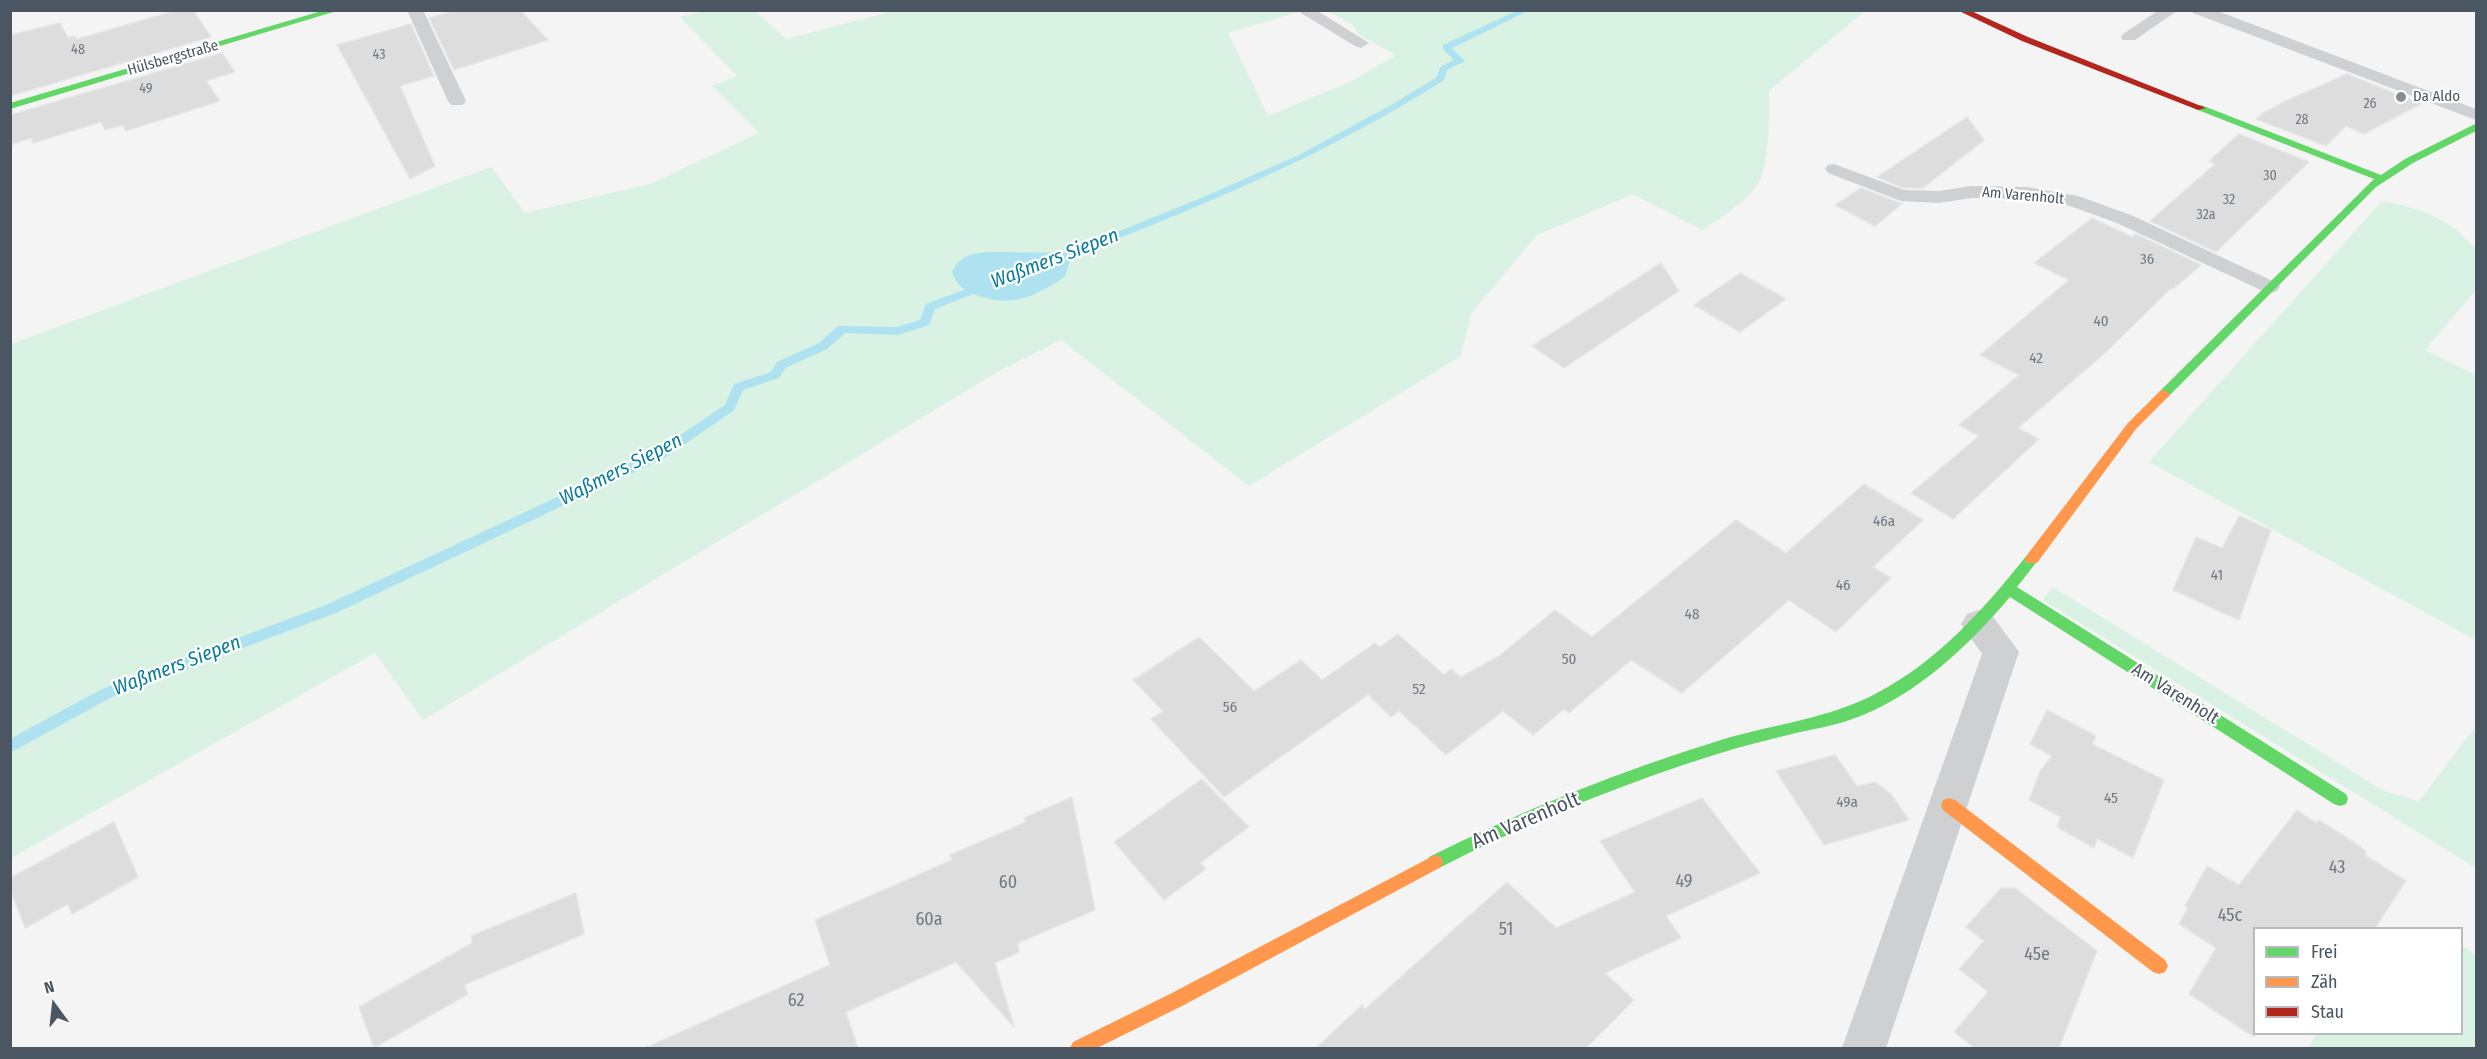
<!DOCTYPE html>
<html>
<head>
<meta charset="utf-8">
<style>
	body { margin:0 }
	#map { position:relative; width:2487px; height:1059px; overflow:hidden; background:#f4f4f4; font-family:"Fira Sans Condensed",sans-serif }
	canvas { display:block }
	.frame { position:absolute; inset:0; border:12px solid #4a5661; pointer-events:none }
	.legend { position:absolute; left:2253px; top:927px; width:210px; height:108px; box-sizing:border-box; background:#fff; border:2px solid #b7bbc0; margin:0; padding:8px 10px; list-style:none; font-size:18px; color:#4a5661 }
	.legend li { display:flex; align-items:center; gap:12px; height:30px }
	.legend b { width:30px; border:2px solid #b7bbc0 }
	.north { position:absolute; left:24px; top:975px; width:60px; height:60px; -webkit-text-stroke:4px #fff; paint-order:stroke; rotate:345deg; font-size:16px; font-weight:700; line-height:24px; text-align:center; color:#4a5661 }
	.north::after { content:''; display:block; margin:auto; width:21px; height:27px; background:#4a5661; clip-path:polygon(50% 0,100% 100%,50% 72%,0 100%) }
</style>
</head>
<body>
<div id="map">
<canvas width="2487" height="1059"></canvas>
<div class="frame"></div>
<ul class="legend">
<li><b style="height:8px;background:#63d668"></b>Frei</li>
<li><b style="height:8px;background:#ff974d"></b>Zäh</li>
<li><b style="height:8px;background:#b3261e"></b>Stau</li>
</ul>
<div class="north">N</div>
</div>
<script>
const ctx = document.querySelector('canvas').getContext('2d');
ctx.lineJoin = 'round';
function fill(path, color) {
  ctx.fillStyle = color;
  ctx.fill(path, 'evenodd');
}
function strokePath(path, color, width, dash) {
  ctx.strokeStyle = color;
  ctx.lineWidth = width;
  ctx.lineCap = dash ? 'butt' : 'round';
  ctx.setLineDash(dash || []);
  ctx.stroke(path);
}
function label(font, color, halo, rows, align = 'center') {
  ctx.font = font + ' "Fira Sans Condensed",sans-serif';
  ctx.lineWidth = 4.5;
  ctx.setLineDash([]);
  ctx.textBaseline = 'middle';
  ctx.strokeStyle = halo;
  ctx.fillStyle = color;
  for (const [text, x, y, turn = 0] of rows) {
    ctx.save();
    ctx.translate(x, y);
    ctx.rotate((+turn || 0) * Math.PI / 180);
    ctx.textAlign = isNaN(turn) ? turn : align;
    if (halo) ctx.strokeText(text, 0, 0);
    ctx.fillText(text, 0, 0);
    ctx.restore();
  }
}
const green = new Path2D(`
	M 705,11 L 755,11 L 786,39 L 893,11 L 1302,11 L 1228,33 L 1268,116 L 1350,82 L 1396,55 L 1359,35 L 1352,24 L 1327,11 L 1865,11 L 1769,91 C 1769,115 1770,168 1756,187 C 1741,206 1721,217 1702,230 L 1633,194 L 1537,235 L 1471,314 L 1461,356 L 1249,486 L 1061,340 L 999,371 L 423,720 L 375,653 L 11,858 L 11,344 L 491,167 L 525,213 L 650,184 L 759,133 L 712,86 L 737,76 L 680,17 Z
	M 2382,201 C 2423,209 2449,218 2476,250 L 2476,290 L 2425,350 L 2476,375 L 2476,640 L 2149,462 Z
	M 2053,587 L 2384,791 L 2419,801 L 2476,726 L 2476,868 L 2043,600 Z
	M 2462,945 L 2476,955 L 2476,1048 L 2309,1048 L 2316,1034 L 2462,1034 Z`);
const water = new Path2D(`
	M 1004,252 L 1072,253 L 1065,277 C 1035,295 1018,307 982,297 C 967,293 957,287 952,272 C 961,250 985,252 1004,252 Z`);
const stream = new Path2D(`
	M 1518,10 L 1530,10 L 1452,48 L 1465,61 L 1447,70 L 1444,80 C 1324,157 1193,210 1060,261 L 1056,262 L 1050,259 L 1201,198 L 1299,155 L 1393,104 L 1437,77 L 1440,67 L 1454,60 L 1443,49 L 1443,45 Z
	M 985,282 L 991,286 L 989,288 L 935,309 L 929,325 L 898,335 L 845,333 L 827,349 L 785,368 L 779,378 L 743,390 L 734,410 L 668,456 L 336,613 L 112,697 L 10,753 L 10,739 L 102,689 L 326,605 L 658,450 L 725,405 L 734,384 L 771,372 L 777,362 L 819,343 L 838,326 L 897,327 L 920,320 L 926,304 Z`);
const building = new Path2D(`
	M 178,10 L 193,10 L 211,37 L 10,96 L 10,35 L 60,23 L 68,38 L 75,36 L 77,39 Z
	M 457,10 L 520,10 L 548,40 L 454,70 L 429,18 Z
	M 411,24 L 434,76 L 400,86 L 435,166 L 410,179 L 337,45 Z
	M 222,53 L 235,72 L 206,81 L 220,101 L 126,131 L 123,125 L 105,130 L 101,122 L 33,143 L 31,138 L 10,145 L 10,115 Z
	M 2347,74 L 2421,104 L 2364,134 L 2346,126 L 2326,146 L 2256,119 L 2263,113 L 2290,99 Z
	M 1967,117 L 1984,140 L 1923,188 L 1904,188 L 1877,177 Z
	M 2239,134 L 2309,162 L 2216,252 L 2150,221 L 2215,164 L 2209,161 Z
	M 1861,188 L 1900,203 L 1903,203 L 1875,226 L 1835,205 Z
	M 2092,218 L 2132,237 L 2136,234 L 2201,265 L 2173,289 L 2171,288 L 2105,353 L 2018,428 L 2039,439 L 1953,519 L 1911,493 L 1979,436 L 1959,425 L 2019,375 L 1980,355 L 2069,280 L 2034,263 Z
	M 1661,263 L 1679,291 L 1564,368 L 1532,346 Z
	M 1740,273 L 1786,299 L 1740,332 L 1694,305 Z
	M 1864,484 L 1923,520 L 1873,567 L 1891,578 L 1836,632 L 1789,600 L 1682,693 L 1631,660 L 1569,713 L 1564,709 L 1533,735 L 1503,711 L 1446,755 L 1399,711 L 1391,717 L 1368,695 L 1224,797 L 1151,719 L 1163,711 L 1133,680 L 1199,637 L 1254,691 L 1301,660 L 1322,680 L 1375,643 L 1380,647 L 1398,634 L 1444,675 L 1451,669 L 1461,677 L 1499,656 L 1555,610 L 1592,637 L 1736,520 L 1786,553 Z
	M 2239,516 L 2271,530 L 2239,620 L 2173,590 L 2196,537 L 2222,548 Z
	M 2047,710 L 2096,736 L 2092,744 L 2164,780 L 2133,858 L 2097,839 L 2094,848 L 2057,827 L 2061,817 L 2029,800 L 2040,771 L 2052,756 L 2030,744 Z
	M 1835,755 L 1857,786 L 1875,782 L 1891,794 L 1909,820 L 1824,845 L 1776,771 Z
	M 1202,779 L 1249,827 L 1200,863 L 1206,869 L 1164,900 L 1114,842 Z
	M 1072,797 L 1095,910 L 1018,943 L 1019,952 L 995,963 L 1014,1027 L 956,962 L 846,1012 L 858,1048 L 645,1048 L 830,965 L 815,920 L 952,860 L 950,855 L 1026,822 L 1024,818 Z
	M 1702,798 L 1760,873 L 1666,916 L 1681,938 L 1605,973 L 1634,1000 L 1586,1048 L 1316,1048 L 1362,1005 L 1365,1009 L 1507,882 L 1556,928 L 1635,892 L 1600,841 Z
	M 2297,810 L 2316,823 L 2319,820 L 2360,846 L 2366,852 L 2365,855 L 2406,881 L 2375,928 L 2254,928 L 2254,1037 L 2189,994 L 2216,948 L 2179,924 L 2188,908 L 2185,906 L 2207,866 L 2239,885 Z
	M 114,822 L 138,877 L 72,914 L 68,904 L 25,928 L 10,889 L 10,878 Z
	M 2001,888 L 2015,888 L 2097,951 L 2059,1048 L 1975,1048 L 1954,1032 L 1988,992 L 1959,969 L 1984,941 L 1966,927 Z
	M 576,893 L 584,934 L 464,985 L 468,994 L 374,1048 L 359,1007 L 472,943 L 471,936 Z`);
const lane = new Path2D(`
	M 407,10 L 423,10 L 466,101 L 463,105 L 451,105 L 448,101 Z
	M 1296,10 L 1316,10 L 1369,43 L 1361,48 L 1355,46 Z
	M 2159,10 L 2178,10 L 2135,40 L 2123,40 L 2121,37 L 2123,34 Z
	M 2191,10 L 2215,10 L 2476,109 L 2476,120 L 2193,13 Z
	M 1834,164 L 1904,190 L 1939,191 L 1971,186 L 2027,187 L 2078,196 L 2131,215 L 2277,283 L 2280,287 L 2277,291 L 2270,293 L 2263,291 L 2117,223 L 2067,205 L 2027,199 L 1971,198 L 1939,203 L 1901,201 L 1828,173 L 1825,169 L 1828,165 Z`);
const street = new Path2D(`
	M 1979,610 L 1991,614 L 2019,652 L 1886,1048 L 1842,1048 L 1982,654 L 1961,624 L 1967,614 Z`);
const fast = new Path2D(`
	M 325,10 L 340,10 L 10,109 L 10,103 Z
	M 2201,105 L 2381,175 L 2405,159 L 2473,125 L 2476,124 L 2476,131 L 2413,163 L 2376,187 L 2168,397 L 2164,398 L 2158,394 L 2160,391 L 2374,179 L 2198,110 L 2198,106 Z
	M 2032,554 L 2037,555 L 2039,559 L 2017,587 L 2346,794 L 2348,799 L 2346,804 L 2340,806 L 2334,804 L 2010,597 C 1969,645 1918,694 1858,717 C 1836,726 1811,729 1788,735 C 1753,743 1718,753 1683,765 C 1600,793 1519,827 1441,867 L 1435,869 L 1429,867 L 1427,862 L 1429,857 C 1523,810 1620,771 1721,740 C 1773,724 1829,719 1877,693 C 1938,661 1985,608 2027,555 Z`);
const slow = new Path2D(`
	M 2164,390 L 2170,394 L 2168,397 L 2136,429 L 2037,563 L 2027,563 L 2025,559 L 2027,555 L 2128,423 L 2160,391 Z
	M 1949,798 L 1955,800 L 2165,960 L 2168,966 L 2165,972 L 2159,974 L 2153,972 L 1943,810 L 1941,805 L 1943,800 Z
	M 1435,855 L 1441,857 L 1443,862 L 1441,867 L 1182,1006 L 1097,1048 L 1070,1048 L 1073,1042 L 1170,994 Z`);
const jam = new Path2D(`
	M 1957,10 L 1969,10 L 2028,37 L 2206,108 L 2198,110 L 2022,41 Z`);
const markers = [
	[2401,97,6,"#868d94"]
];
const farNumbernames = [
	["48",78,50],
	["43",379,55],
	["49",146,89],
	["26",2370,104],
	["28",2302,120],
	["30",2270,176],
	["32",2229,200],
	["32a",2206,215]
];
const farStreetnames = [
	["Hülsbergstraße",173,58,-16],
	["Am Varenholt",2023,196,5]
];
const farPoinames = [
	["Da Aldo",2413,97]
];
const numberNames = [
	["36",2147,260],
	["40",2101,322],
	["42",2036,359],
	["46a",1884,522],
	["41",2217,576],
	["46",1843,586],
	["48",1692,615],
	["50",1569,660],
	["52",1419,690],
	["56",1230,708],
	["45",2111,799],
	["49a",1847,803]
];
const streetNames = [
	["Am Varenholt",2175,694,32]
];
const nearNumbernames = [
	["43",2337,868],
	["49",1684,882],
	["60",1008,883],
	["45c",2230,916],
	["60a",929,920],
	["51",1506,930],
	["45e",2037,955],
	["62",796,1001]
];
const waterNames = [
	["Waßmers Siepen",1055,259,-21],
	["Waßmers Siepen",621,470,-27],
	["Waßmers Siepen",177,666,-21]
];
const nearStreetnames = [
	["Am Varenholt",1526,821,-23]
];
fill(green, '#d9f2e3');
fill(water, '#aee2f0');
fill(stream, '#aee2f0');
fill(building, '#ddddde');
strokePath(building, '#e5e6e7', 1.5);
fill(lane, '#ced0d2');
fill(street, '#ced0d2');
fill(fast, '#63d668');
fill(slow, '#ff974d');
fill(jam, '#b3261e');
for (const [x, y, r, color] of markers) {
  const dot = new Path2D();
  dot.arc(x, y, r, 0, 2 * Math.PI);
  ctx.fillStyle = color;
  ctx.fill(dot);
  strokePath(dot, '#fff', 2);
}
label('14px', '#707881', null, farNumbernames);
label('15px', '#4a5661', '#fff', farStreetnames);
label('15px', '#4a5661', '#fff', farPoinames, 'left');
label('15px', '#707881', null, numberNames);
label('18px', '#4a5661', '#fff', streetNames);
label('18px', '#707881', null, nearNumbernames);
label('italic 20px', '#0c7c9b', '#fff', waterNames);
label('21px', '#4a5661', '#fff', nearStreetnames);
</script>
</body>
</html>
